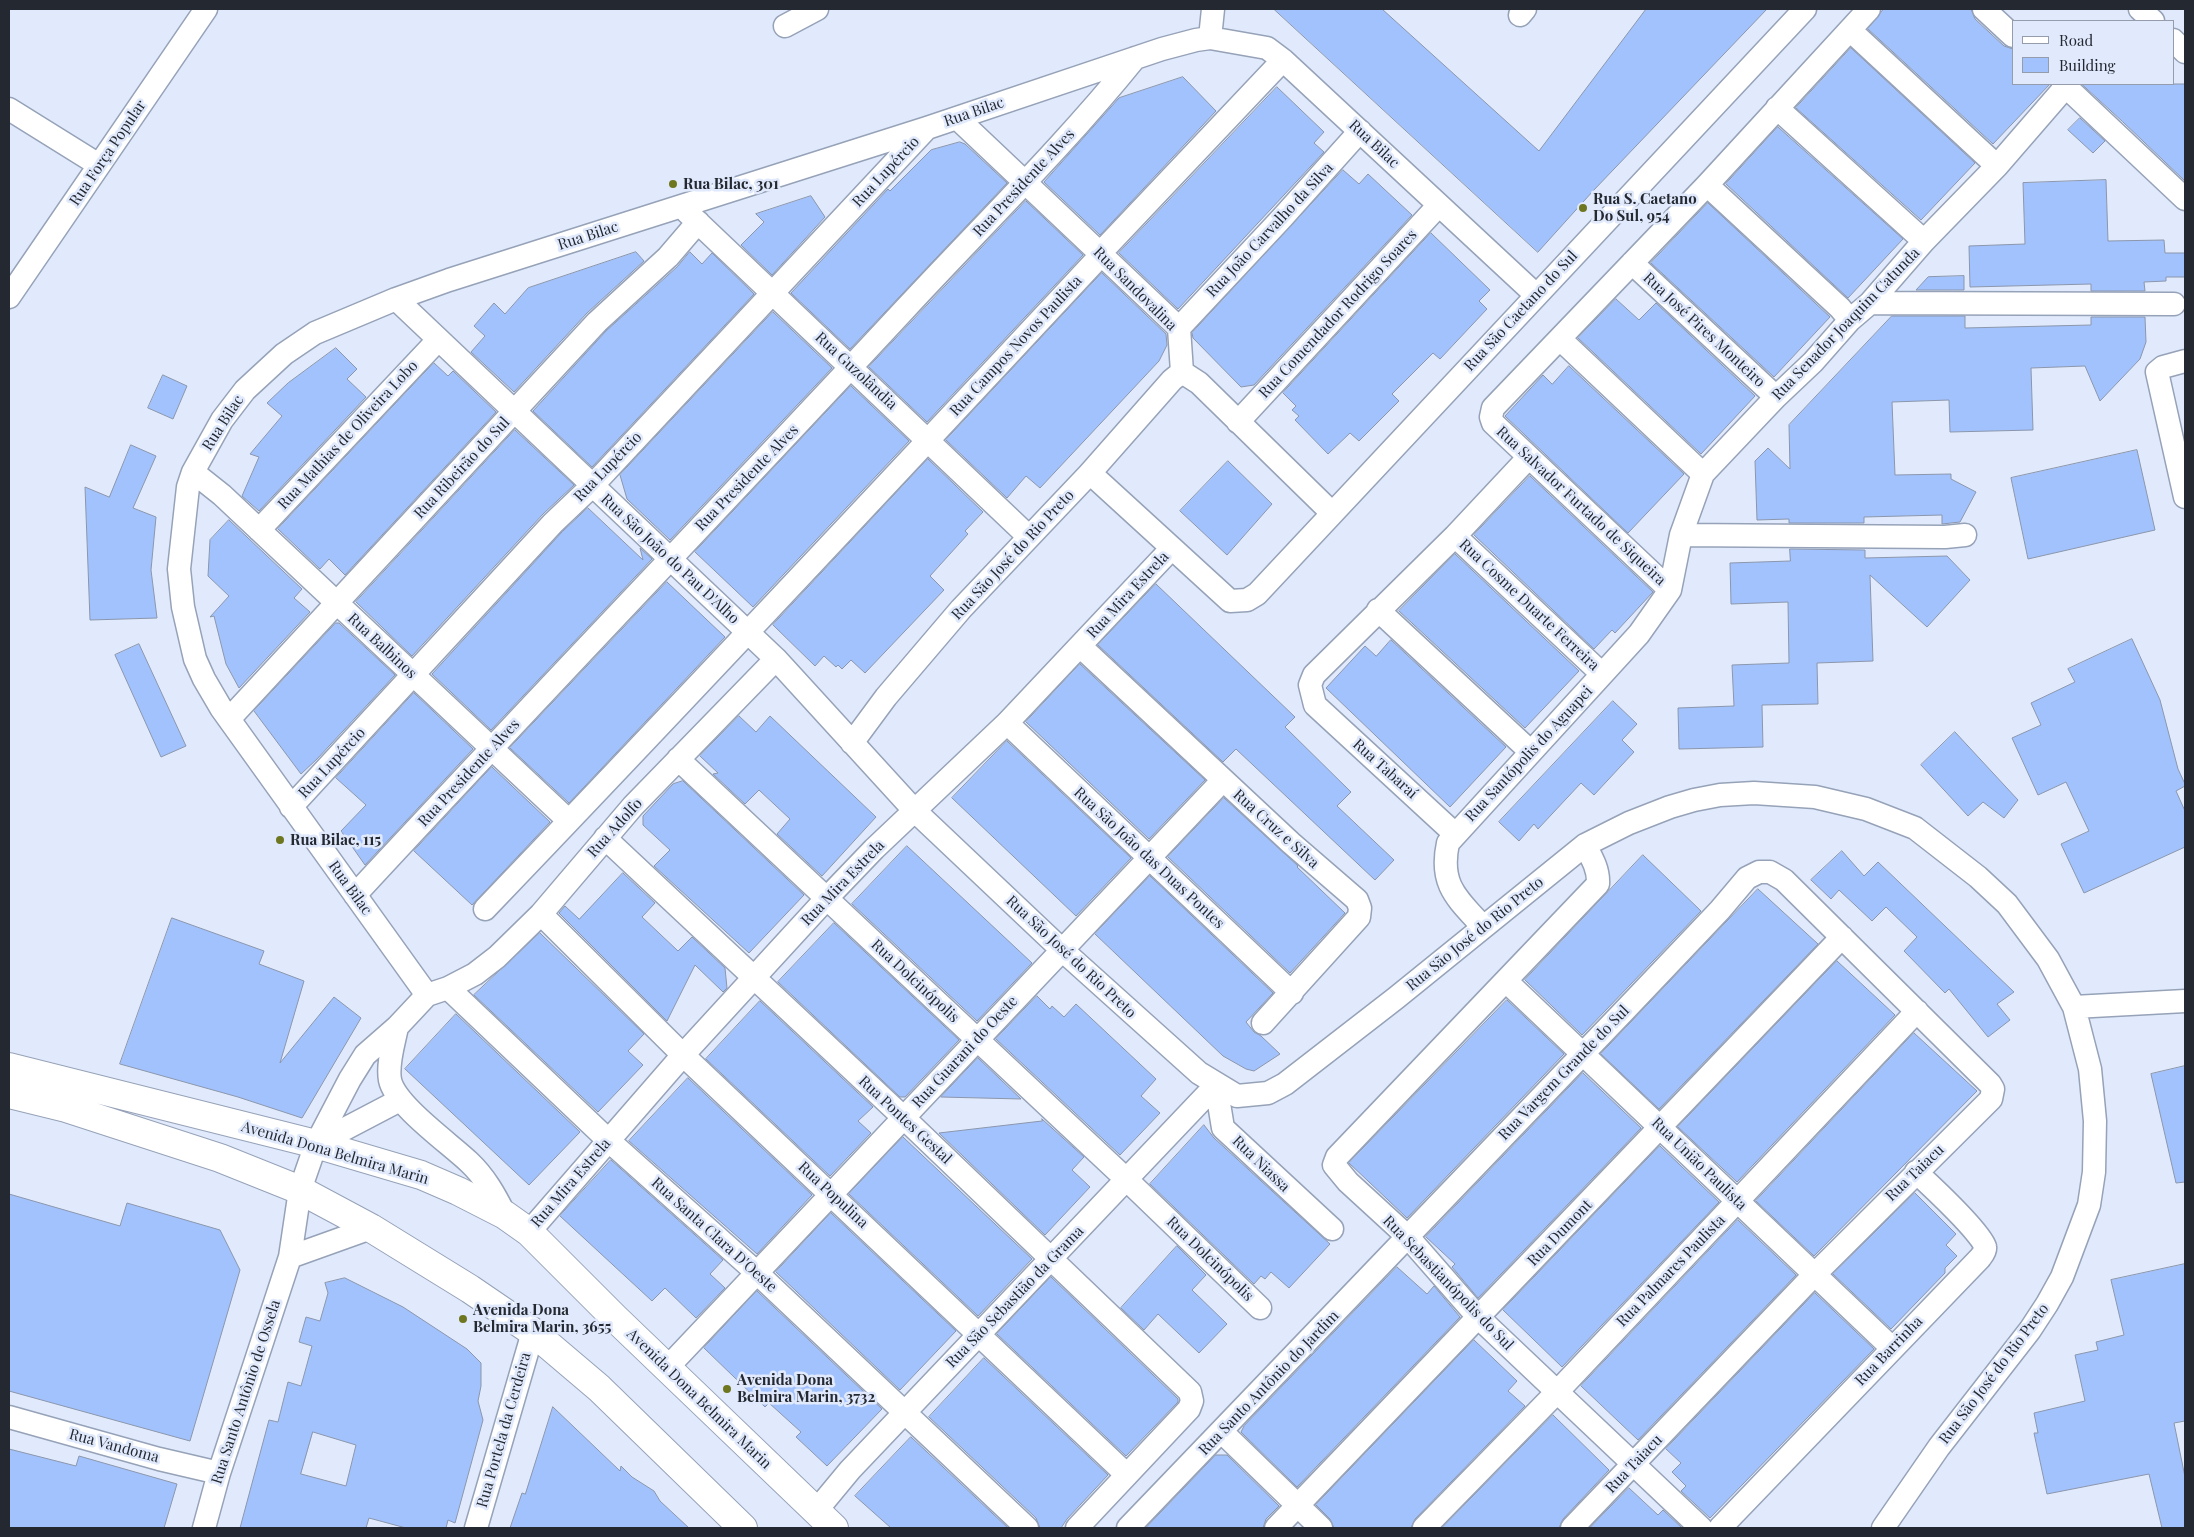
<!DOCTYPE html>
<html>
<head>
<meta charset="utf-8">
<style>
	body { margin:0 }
	#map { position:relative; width:2194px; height:1537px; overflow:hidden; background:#e0eafc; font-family:"Playfair Display",serif }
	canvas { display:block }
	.frame { position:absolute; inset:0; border:10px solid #242831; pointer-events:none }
	.legend { position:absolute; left:2012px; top:20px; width:162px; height:65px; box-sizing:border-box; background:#e0eafc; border:1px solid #959cab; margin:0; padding:6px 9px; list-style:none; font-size:15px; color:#242831 }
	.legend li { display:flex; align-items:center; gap:10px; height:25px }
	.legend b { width:25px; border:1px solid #959cab }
</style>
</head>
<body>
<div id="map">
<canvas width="2194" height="1537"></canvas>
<div class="frame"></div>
<ul class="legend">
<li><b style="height:6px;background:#fff"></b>Road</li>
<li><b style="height:14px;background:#a2c2fe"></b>Building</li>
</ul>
</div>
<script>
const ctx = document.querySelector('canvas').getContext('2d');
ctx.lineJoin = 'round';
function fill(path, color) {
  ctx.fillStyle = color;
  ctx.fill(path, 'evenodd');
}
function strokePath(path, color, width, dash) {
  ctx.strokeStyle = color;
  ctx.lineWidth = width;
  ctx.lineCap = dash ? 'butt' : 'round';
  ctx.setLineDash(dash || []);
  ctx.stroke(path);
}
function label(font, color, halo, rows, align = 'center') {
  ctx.font = font + ' "Playfair Display",serif';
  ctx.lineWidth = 5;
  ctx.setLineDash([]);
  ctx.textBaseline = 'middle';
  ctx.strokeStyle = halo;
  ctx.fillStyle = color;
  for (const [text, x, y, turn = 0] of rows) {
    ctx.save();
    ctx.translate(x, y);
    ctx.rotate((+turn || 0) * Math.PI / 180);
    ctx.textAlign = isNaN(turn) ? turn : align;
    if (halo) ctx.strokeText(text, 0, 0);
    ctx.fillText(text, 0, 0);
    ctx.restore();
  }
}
const building = new Path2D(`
	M 1274,9 L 1382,9 L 1539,151 L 1646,9 L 1767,9 L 1593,191 L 1538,252 Z
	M 1884,9 L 1971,9 L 1975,19 L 2004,46 L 2013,49 L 2013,84 L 2050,84 L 1993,144 L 1868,29 Z
	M 1851,48 L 1975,163 L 1921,220 L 1796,108 Z
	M 1183,77 L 1216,111 L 1100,235 L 1044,182 L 1119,98 Z
	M 2082,84 L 2185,84 L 2185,181 L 2123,122 Z
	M 1277,87 L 1324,132 L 1314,143 L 1324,152 L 1178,309 L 1119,253 Z
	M 2080,118 L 2105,141 L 2093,153 L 2068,130 Z
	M 1778,127 L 1903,239 L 1848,298 L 1726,184 Z
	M 960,142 L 965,144 L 1007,183 L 850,349 L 791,293 L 888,189 L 890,191 L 931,150 Z
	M 1343,170 L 1359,184 L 1368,174 L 1412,215 L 1254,385 L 1241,387 L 1193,338 L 1192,333 Z
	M 2106,180 L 2108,241 L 2164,240 L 2165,253 L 2185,253 L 2185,277 L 2166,277 L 2166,281 L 2144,282 L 2145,291 L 2091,291 L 2091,284 L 1970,287 L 1969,246 L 2025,244 L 2023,183 Z
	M 811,196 L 825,217 L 772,275 L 741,245 L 764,222 L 756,214 Z
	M 1026,201 L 1083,255 L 927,422 L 869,367 Z
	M 1708,203 L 1830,317 L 1774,377 L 1651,263 Z
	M 1431,233 L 1490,290 L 1479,301 L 1487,309 L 1440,359 L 1433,353 L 1392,394 L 1399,401 L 1359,441 L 1350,433 L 1328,454 L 1295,420 L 1299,416 L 1292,410 L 1296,406 L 1283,393 Z
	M 636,252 L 644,261 L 587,313 L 514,392 L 471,352 L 485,336 L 474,326 L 494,303 L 505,314 L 528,288 Z
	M 690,252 L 702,264 L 712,253 L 754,294 L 592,467 L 533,411 L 606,331 L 677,267 Z
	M 1102,273 L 1166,334 L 1167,345 L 1159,361 L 1040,488 L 1026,476 L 1007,498 L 946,440 Z
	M 1964,276 L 1964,290 L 1916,290 L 1928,277 Z
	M 1616,299 L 1639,320 L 1656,303 L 1755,396 L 1701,454 L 1578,338 Z
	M 773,312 L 832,368 L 670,540 L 627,499 L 620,475 Z
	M 1892,316 L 1965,316 L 1965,328 L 2091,325 L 2091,317 L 2145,317 L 2146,342 L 2140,359 L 2100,401 L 2085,366 L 2031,368 L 2033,430 L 1950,432 L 1949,400 L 1892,402 L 1895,475 L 1951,474 L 1951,479 L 1976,492 L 1960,522 L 1942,524 L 1942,515 L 1864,517 L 1864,523 L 1789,523 L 1789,519 L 1757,520 L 1755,461 L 1768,448 L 1790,469 L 1789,425 Z
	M 336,348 L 357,369 L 347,379 L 366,397 L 259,511 L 242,496 L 259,457 L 250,454 L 282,416 L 267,403 L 288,383 Z
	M 434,363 L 448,376 L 453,371 L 496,412 L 345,575 L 329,559 L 320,569 L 278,529 Z
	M 1569,366 L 1684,474 L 1628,533 L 1505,416 L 1543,375 L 1552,384 Z
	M 163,375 L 187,386 L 173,419 L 148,408 Z
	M 851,386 L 909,441 L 753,607 L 695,552 Z
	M 515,430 L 574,485 L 543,514 L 412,656 L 356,602 Z
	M 131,445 L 156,456 L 133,508 L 156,517 L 151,570 L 157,618 L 90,620 L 85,487 L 109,497 Z
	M 2137,450 L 2155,530 L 2028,559 L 2011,478 Z
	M 928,459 L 983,512 L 965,531 L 968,534 L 930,576 L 944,590 L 865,673 L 851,660 L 842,669 L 838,665 L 836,667 L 824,656 L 815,666 L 773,625 Z
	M 1228,461 L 1272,504 L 1227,555 L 1180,511 Z
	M 1530,476 L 1653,592 L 1615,633 L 1612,630 L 1594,649 L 1474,535 Z
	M 588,508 L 643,560 L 640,548 L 652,559 L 491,730 L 432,674 L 562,532 Z
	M 229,520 L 302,589 L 294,598 L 310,612 L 239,688 L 226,664 L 214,616 L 210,617 L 229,596 L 208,576 L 210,540 Z
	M 1790,549 L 1865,550 L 1865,558 L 1947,556 L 1970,580 L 1927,627 L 1870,575 L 1873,661 L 1817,663 L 1818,704 L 1762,705 L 1763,747 L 1679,749 L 1678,708 L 1734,706 L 1732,665 L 1789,663 L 1788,602 L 1731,604 L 1730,563 L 1790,561 Z
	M 1455,554 L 1579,671 L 1525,728 L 1399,611 Z
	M 667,582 L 725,637 L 569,803 L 510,748 Z
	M 1156,584 L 1295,717 L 1285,727 L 1351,792 L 1337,806 L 1394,860 L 1375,880 L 1236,749 L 1223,762 L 1098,645 Z
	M 336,623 L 339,623 L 395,675 L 317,759 L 301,774 L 254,711 Z
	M 2132,639 L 2160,700 L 2178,769 L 2185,784 L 2185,786 L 2176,791 L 2185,811 L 2185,847 L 2084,893 L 2061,844 L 2089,831 L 2066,782 L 2038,795 L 2012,738 L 2041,725 L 2031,703 L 2075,682 L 2068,669 Z
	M 1391,640 L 1506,747 L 1450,807 L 1326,688 L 1365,646 L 1376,656 Z
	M 139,644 L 186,746 L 161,757 L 115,655 Z
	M 1080,664 L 1205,780 L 1149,839 L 1026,722 Z
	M 414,693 L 473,749 L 365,865 L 341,831 L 366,805 L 336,778 Z
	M 1613,701 L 1637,724 L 1622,740 L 1634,752 L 1594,795 L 1581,783 L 1538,829 L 1534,824 L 1519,841 L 1499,822 Z
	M 739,716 L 756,732 L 770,716 L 876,817 L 822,876 L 777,834 L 790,819 L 759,790 L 745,804 L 713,774 L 718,773 L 700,756 Z
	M 1955,732 L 2018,800 L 2004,818 L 1983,802 L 1968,816 L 1921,765 Z
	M 1007,741 L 1131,858 L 1076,916 L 952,798 Z
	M 492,767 L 550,822 L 472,905 L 414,851 Z
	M 683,781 L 804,895 L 749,953 L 654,866 L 670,850 L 643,825 L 643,816 L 673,784 Z
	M 1224,798 L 1298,866 L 1297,867 L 1345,913 L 1290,973 L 1168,857 Z
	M 907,846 L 1032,963 L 977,1021 L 852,904 Z
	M 1842,851 L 1864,876 L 1878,862 L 2014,992 L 1997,1004 L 2010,1020 L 1988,1037 L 1949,989 L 1945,993 L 1904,951 L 1917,937 L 1886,907 L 1872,921 L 1839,890 L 1831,899 L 1811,880 Z
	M 1643,855 L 1701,911 L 1582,1035 L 1525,980 Z
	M 623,873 L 655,903 L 642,917 L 678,951 L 692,937 L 725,968 L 727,988 L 723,992 L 695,965 L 667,1021 L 559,913 L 565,906 L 579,919 Z
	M 1150,876 L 1273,993 L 1246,1022 L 1254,1032 L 1261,1036 L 1280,1054 L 1254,1071 L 1246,1069 L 1223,1056 L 1095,934 Z
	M 1758,889 L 1818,944 L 1659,1109 L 1601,1054 Z
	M 172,918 L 264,951 L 259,964 L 304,981 L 280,1063 L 334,997 L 361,1018 L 302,1118 L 238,1097 L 120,1064 Z
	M 834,923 L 959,1040 L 905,1097 L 900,1097 L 778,982 Z
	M 540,933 L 644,1034 L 628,1051 L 643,1065 L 598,1112 L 474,995 Z
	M 1837,961 L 1895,1015 L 1737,1182 L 1678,1127 Z
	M 1037,996 L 1050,1009 L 1052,1006 L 1064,1017 L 1076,1004 L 1156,1079 L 1141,1096 L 1160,1113 L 1120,1155 L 996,1039 Z
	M 1507,1000 L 1564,1054 L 1407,1218 L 1349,1163 Z
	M 760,1001 L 873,1107 L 858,1121 L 871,1133 L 830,1176 L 706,1059 Z
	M 456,1014 L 580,1132 L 529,1185 L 405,1069 Z
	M 1914,1033 L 1977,1091 L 1814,1256 L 1756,1201 Z
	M 978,1058 L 1021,1099 L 941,1097 Z
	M 2185,1066 L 2185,1182 L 2176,1183 L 2151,1074 Z
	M 1583,1073 L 1641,1128 L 1478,1298 L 1452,1267 L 1455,1264 L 1426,1237 Z
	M 688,1078 L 812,1195 L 757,1254 L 629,1141 Z
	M 1042,1119 L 1084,1157 L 1072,1170 L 1090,1187 L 1045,1235 L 939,1133 L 1042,1121 Z
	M 1204,1125 L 1214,1138 L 1330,1244 L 1289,1288 L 1271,1272 L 1265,1279 L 1261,1276 L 1254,1284 L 1150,1184 Z
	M 903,1137 L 1032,1259 L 978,1316 L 849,1194 Z
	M 1660,1146 L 1719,1202 L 1562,1367 L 1503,1310 Z
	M 611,1160 L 723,1260 L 710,1274 L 725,1288 L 696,1318 L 665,1288 L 652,1301 L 560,1216 Z
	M 1915,1193 L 1956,1234 L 1946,1245 L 1957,1256 L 1945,1268 L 1945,1273 L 1891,1329 L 1833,1274 Z
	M 9,1194 L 120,1226 L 127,1203 L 220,1230 L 240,1270 L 190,1441 L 9,1391 Z
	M 831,1213 L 956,1331 L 900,1390 L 776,1272 Z
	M 1738,1220 L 1796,1275 L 1638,1440 L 1581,1386 Z
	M 1177,1246 L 1206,1275 L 1192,1290 L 1227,1324 L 1199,1353 L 1158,1314 L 1144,1330 L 1121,1308 Z
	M 2185,1264 L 2185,1421 L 2174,1423 L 2185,1477 L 2185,1528 L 2162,1528 L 2149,1474 L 2047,1494 L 2034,1433 L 2038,1433 L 2034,1413 L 2085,1401 L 2075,1355 L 2098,1350 L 2096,1342 L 2124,1335 L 2111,1280 Z
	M 1397,1267 L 1427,1294 L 1434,1286 L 1460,1317 L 1297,1487 L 1241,1432 L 1244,1426 Z
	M 1051,1277 L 1178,1399 L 1178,1402 L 1126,1456 L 997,1334 Z
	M 345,1278 L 403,1307 L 467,1349 L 481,1363 L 481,1386 L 478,1401 L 483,1420 L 455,1523 L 448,1520 L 446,1528 L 406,1528 L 369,1518 L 366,1528 L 240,1528 L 269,1420 L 278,1422 L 288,1382 L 301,1386 L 312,1346 L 299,1342 L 306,1317 L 320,1321 L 328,1293 L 325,1283 ZM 313,1432 L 356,1445 L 346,1486 L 301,1474 Z
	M 757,1291 L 882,1409 L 827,1466 L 796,1437 L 801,1432 L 769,1403 L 765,1407 L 704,1348 Z
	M 1815,1293 L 1874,1349 L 1710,1518 L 1681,1491 L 1686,1486 L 1672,1472 L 1681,1463 L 1666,1449 Z
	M 1474,1340 L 1517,1381 L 1508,1391 L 1525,1406 L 1415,1519 L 1411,1528 L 1334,1528 L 1330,1519 L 1316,1505 Z
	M 984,1358 L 1108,1475 L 1067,1519 L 1061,1528 L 1040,1528 L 1036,1518 L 929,1417 Z
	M 553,1407 L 620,1471 L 621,1466 L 632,1477 L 654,1491 L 660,1501 L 689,1528 L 510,1528 L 522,1493 L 525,1494 Z
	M 1553,1415 L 1609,1470 L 1563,1519 L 1559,1528 L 1442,1528 Z
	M 911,1437 L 1008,1528 L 891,1528 L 855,1496 Z
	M 9,1449 L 76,1466 L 79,1456 L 177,1484 L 164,1528 L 9,1528 Z
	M 1216,1455 L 1227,1455 L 1279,1506 L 1266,1519 L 1263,1528 L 1146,1528 Z
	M 1629,1488 L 1658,1515 L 1663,1510 L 1682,1528 L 1590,1528 Z`);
const minor = new Path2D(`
	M 1984,9 L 2013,36
	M 2140,9 L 2153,21
	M 1520,15 L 1525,9
	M 785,26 L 817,9
	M 1851,31 L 1997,166
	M 1210,38 L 1213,9
	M 2173,40 L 2185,52
	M 2063,84 L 2185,199
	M 1777,108 L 1924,241
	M 9,109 L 99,165
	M 957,118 L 1179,328 L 1182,372 L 1199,383 L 1332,513
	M 1707,185 L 1840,308 L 1850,320
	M 687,212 L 1029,537
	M 1632,263 L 1776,397
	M 9,297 L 206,9
	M 396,299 L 776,659 L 914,810 L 1061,949 L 1199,1073 L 1237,1096 L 1268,1093 L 1285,1084 L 1396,998 L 1585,845 L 1629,823 L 1670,807 L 1694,800 L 1720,795 L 1754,793 L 1815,797 L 1866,809 L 1915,828 L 1978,877 L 2007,904 L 2048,959 L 2074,1007 L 2090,1069 L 2095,1121 L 2094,1172 L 2089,1205 L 2062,1277 L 2047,1304 L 2030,1330 L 1939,1447 L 1883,1528
	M 1870,303 L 2174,304
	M 1179,328 L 1282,218 L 1360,131
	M 1560,339 L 1703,474
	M 2185,361 L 2163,367 L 2157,372 L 2185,497
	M 1238,422 L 1439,205
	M 193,472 L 222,495 L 569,821
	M 1090,473 L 1230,601 L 1247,600 L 1257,594 L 1805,9
	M 259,530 L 438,340
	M 1681,535 L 1945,537 L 1965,535
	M 1455,536 L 1602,674
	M 1670,590 L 1493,423 L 1491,417 L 1493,408 L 1707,185 L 1869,9
	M 1378,610 L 1531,752
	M 1080,646 L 1291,843 L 1357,900 L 1360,908 L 1359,917 L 1263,1023
	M 230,718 L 597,322 L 668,257 L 698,222
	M 1007,723 L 1292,993
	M 852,743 L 886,697 L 961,609 L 1090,473 L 1172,380 L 1182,372
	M 678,759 L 1126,1179 L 1260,1308
	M 291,807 L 553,523 L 592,486 L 926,129
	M 1455,834 L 1315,705 L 1310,685 L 1314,675 L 1455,536 L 1529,457
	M 605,838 L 904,1118 L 1190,1392 L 1192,1401 L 1189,1409 L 1077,1528
	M 1585,845 C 1592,858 1599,870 1598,884 L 1337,1157 L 1334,1165 L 1348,1182 L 1408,1237 L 1478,1317 L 1701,1528
	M 355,895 C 537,698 723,505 906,308 C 983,225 1064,146 1135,58
	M 485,909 C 692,693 897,474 1101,255 L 1106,247 L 1283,60
	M 541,914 L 683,1055 L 1127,1475
	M 1483,927 C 1457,898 1439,885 1448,843 L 1639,634 L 1670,590 L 1681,535 L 1703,474 L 1776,397 L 1813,362 L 1850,320 L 1870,303 L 1924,241 L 1997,166 L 2068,84
	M 1506,981 L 1892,1348
	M 448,988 L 475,974 L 497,957 L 541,914 L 633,806 L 776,659
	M 427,995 L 221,708 L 204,679 L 195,659 L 183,607 L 179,569 L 188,487 L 193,472 L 222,420 L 245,390 L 284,354 L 315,333 L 396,299 L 449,280 L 927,128 L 1162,49 L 1196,40 L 1210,38 L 1267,48 L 1283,60 L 1536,295
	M 2074,1007 L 2185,1001
	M 397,1027 C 394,1043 387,1063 390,1080 C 395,1105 449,1143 469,1162 C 485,1177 495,1195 505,1215
	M 1216,1085 L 1223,1128 L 1332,1229
	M 316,1144 L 400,1100
	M 529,1232 L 683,1055 L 827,898 L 874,849 L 1007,723 L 1172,548
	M 290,1257 L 371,1228
	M 667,1368 L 1223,780
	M 9,1417 L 159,1459 L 219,1473
	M 1222,1432 L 1321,1528
	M 816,1511 L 850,1470 L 1216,1085
	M 204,1528 L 219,1473 L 290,1257 L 300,1190 L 316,1144 L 350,1079 L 365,1055 L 397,1027 L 427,995 L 448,988 L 608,1140 L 756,1272 L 1027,1528
	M 476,1528 L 533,1332
	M 1128,1528 L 1625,1010 L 1720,910 L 1747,878 L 1759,872 L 1770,872 L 1784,880 L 1990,1084 L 1993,1089 L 1991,1099 L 1814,1275 L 1572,1528
	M 1276,1528 L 1842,937
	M 1424,1528 L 1557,1392 L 1917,1011
	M 1720,1528 L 1980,1258 C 1982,1255 1986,1251 1985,1247 C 1983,1234 1929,1184 1916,1172`);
const primary = new Path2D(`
	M 9,1067 L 316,1144 L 421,1175 L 458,1191 L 505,1215 L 529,1232 L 615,1318 L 834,1528
	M 9,1094 L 66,1108 L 220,1158 L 300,1190 L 371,1228 L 470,1289 L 533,1332 L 599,1388 L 743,1528`);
const markers = [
	[673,184,5,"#6e7620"],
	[1583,208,5,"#6e7620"],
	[280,840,5,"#6e7620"],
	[463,1319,5,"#6e7620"],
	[727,1389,5,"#6e7620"]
];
const streetNames = [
	["Rua Bilac",974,112,-19],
	["Rua Bilac",1374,144,43],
	["Rua Força Popular",108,153,-56],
	["Rua Lupércio",886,172,-47],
	["Rua Presidente Alves",1024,183,-47],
	["Rua João Carvalho da Silva",1270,230,-47],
	["Rua Bilac",588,236,-18],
	["Rua Sandovalina",1135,289,45],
	["Rua São Caetano do Sul",1521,311,-47],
	["Rua Comendador Rodrigo Soares",1338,314,-47],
	["Rua Senador Joaquim Catunda",1846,324,-46],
	["Rua José Pires Monteiro",1704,330,43],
	["Rua Campos Novos Paulista",1016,346,-47],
	["Rua Guzolândia",856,371,43],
	["Rua Bilac",223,423,-57],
	["Rua Mathias de Oliveira Lobo",348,435,-47],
	["Rua Lupércio",608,467,-46],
	["Rua Ribeirão do Sul",462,468,-47],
	["Rua Presidente Alves",747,478,-46],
	["Rua Salvador Furtado de Siqueira",1581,506,43],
	["Rua São José do Rio Preto",1013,555,-47],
	["Rua São João do Pau D'Alho",670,559,43],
	["Rua Mira Estrela",1128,595,-47],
	["Rua Cosme Duarte Ferreira",1529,605,43],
	["Rua Balbinos",382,646,43],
	["Rua Santópolis do Aguapei",1529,754,-47],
	["Rua Lupércio",332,763,-47],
	["Rua Tabaraí",1385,769,42],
	["Rua Presidente Alves",469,773,-47],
	["Rua Adolfo",615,828,-48],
	["Rua Cruz e Silva",1276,829,42],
	["Rua São João das Duas Pontes",1149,858,43],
	["Rua Mira Estrela",843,883,-46],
	["Rua Bilac",350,888,54],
	["Rua São José do Rio Preto",1475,934,-39],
	["Rua São José do Rio Preto",1071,957,43],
	["Rua Dolcinópolis",915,981,43],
	["Rua Guarani do Oeste",965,1052,-47],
	["Rua Vargem Grande do Sul",1564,1073,-46],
	["Rua Pontes Gestal",905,1120,43],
	["Avenida Dona Belmira Marin",335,1153,16],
	["Rua Niassa",1261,1164,44],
	["Rua União Paulista",1699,1164,44],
	["Rua Taiacu",1915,1173,-44],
	["Rua Mira Estrela",571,1183,-49],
	["Rua Populina",833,1195,43],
	["Rua Dumont",1560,1233,-46],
	["Rua Santa Clara D'Oeste",714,1235,42],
	["Rua Dolcinópolis",1210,1259,44],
	["Rua Palmares Paulista",1671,1271,-46],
	["Rua Sebastianópolis do Sul",1448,1283,46],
	["Rua São Sebastião da Grama",1015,1297,-46],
	["Rua Barrinha",1889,1351,-46],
	["Rua São José do Rio Preto",1994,1374,-53],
	["Rua Santo Antônio do Jardim",1269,1383,-46],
	["Rua Santo Antônio de Ossela",246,1392,-72],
	["Avenida Dona Belmira Marin",699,1399,44],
	["Rua Portela da Cerdeira",504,1430,-74],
	["Rua Vandoma",114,1446,15],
	["Rua Taiacu",1634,1464,-46]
];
const poiNames = [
	["Rua Bilac, 301",683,184],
	["Rua S. Caetano",1593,199],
	["Do Sul, 954",1593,216],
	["Rua Bilac, 115",290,840],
	["Avenida Dona",473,1310],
	["Belmira Marin, 3655",473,1327],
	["Avenida Dona",737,1380],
	["Belmira Marin, 3732",737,1397]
];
fill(building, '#a2c2fe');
strokePath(building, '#8b96ac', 1);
strokePath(minor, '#96a2b8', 25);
strokePath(primary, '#96a2b8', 30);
strokePath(minor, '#fff', 22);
strokePath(primary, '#fff', 28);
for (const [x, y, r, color] of markers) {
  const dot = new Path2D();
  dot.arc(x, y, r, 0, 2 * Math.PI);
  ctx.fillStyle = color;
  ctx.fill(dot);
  strokePath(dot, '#e0eafc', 2);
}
label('15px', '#242831', '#e0eafc', streetNames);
label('bold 15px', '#242831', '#e0eafc', poiNames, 'left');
</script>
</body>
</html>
